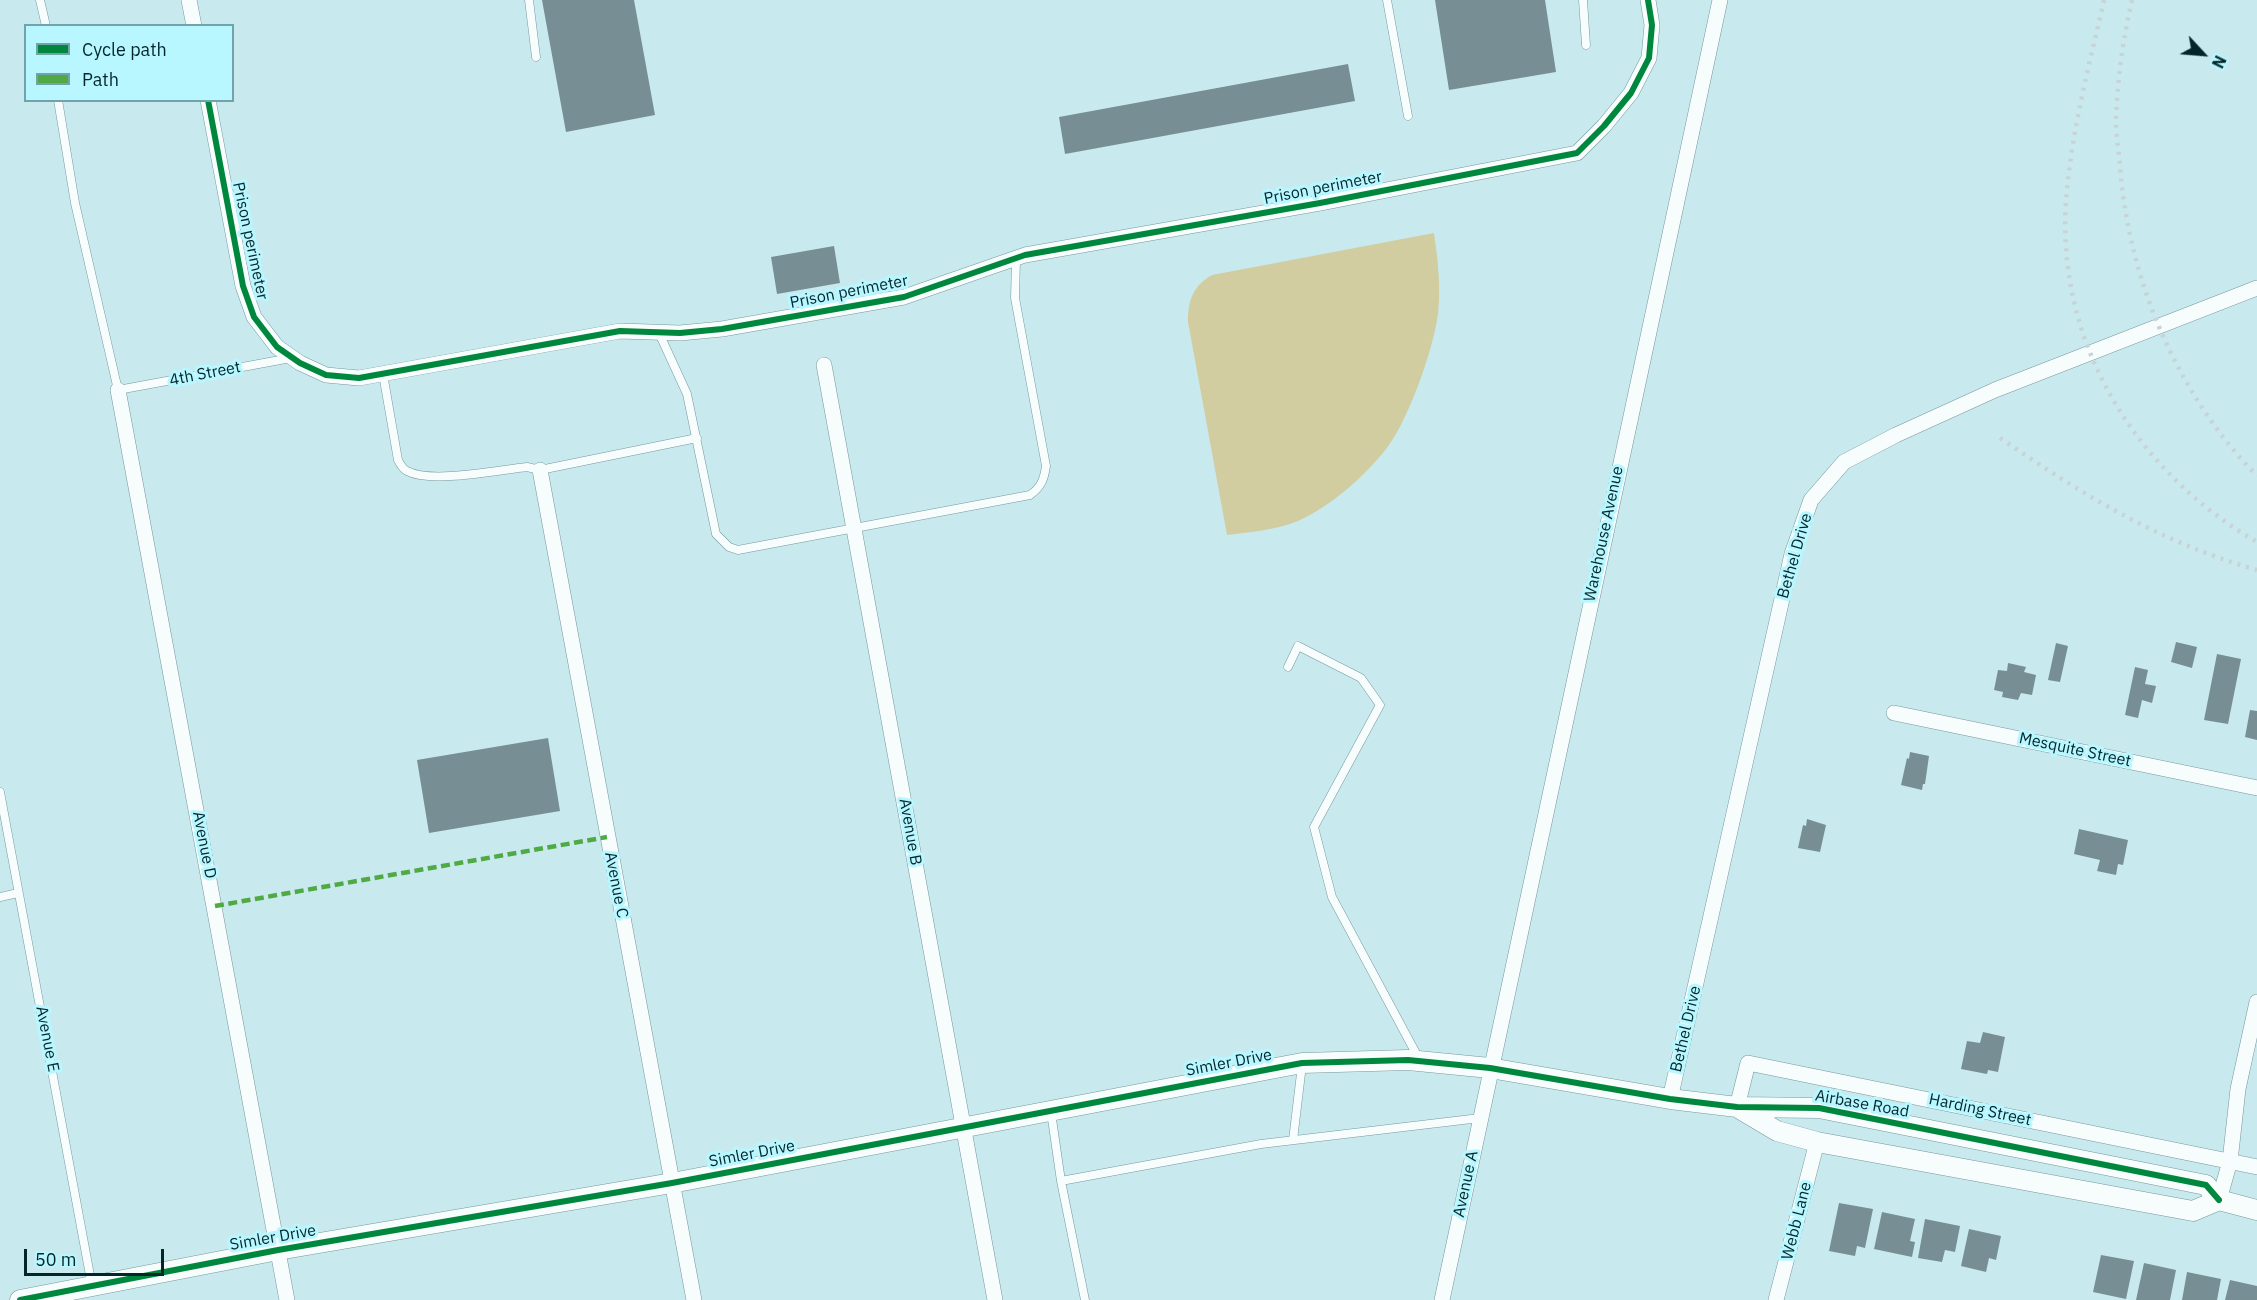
<!DOCTYPE html>
<html>
<head>
<meta charset="utf-8">
<style>
	body { margin:0 }
	#map { position:relative; width:2257px; height:1300px; overflow:hidden; background:#c8eaef; font-family:"IBM Plex Sans",sans-serif }
	canvas { display:block }
	.legend { position:absolute; left:24px; top:24px; width:210px; height:78px; box-sizing:border-box; background:#b8f7ff; border:2px solid #70a3aa; margin:0; padding:8px 10px; list-style:none; font-size:18px; color:#03262b }
	.legend li { display:flex; align-items:center; gap:12px; height:30px }
	.legend b { width:30px; border:2px solid #70a3aa }
	.north { position:absolute; left:2173px; top:24px; width:60px; height:60px; -webkit-text-stroke:4px #b8f7ff; paint-order:stroke; rotate:116deg; font-size:16px; font-weight:700; line-height:24px; text-align:center; color:#03262b }
	.north::after { content:''; display:block; margin:auto; width:21px; height:27px; background:#03262b; clip-path:polygon(50% 0,100% 100%,50% 72%,0 100%) }
	.scale { position:absolute; left:24px; top:1249px; width:140px; height:27px; box-sizing:border-box; border:3px solid #03262b; border-top:0; padding-left:8px; font-size:18px; line-height:21px; white-space:nowrap; color:#03262b; -webkit-text-stroke:4px #b8f7ff; paint-order:stroke }
</style>
</head>
<body>
<div id="map">
<canvas width="2257" height="1300"></canvas>
<ul class="legend">
<li><b style="height:8px;background:#00873e"></b>Cycle path</li>
<li><b style="height:8px;background:#50aa44"></b>Path</li>
</ul>
<div class="north">N</div>
<div class="scale">50 m</div>
</div>
<script>
const ctx = document.querySelector('canvas').getContext('2d');
ctx.lineJoin = 'round';
function fill(path, color) {
  ctx.fillStyle = color;
  ctx.fill(path, 'evenodd');
}
function strokePath(path, color, width, dash) {
  ctx.strokeStyle = color;
  ctx.lineWidth = width;
  ctx.lineCap = dash ? 'butt' : 'round';
  ctx.setLineDash(dash || []);
  ctx.stroke(path);
}
function label(font, color, halo, rows, align = 'center') {
  ctx.font = font + ' "IBM Plex Sans",sans-serif';
  ctx.lineWidth = 6;
  ctx.setLineDash([]);
  ctx.textBaseline = 'middle';
  ctx.strokeStyle = halo;
  ctx.fillStyle = color;
  for (const [text, x, y, turn = 0] of rows) {
    ctx.save();
    ctx.translate(x, y);
    ctx.rotate((+turn || 0) * Math.PI / 180);
    ctx.textAlign = isNaN(turn) ? turn : align;
    if (halo) ctx.strokeText(text, 0, 0);
    ctx.fillText(text, 0, 0);
    ctx.restore();
  }
}
const green = new Path2D(`
	M 1434,233 C 1438,260 1441,287 1438,314 C 1433,351 1407,425 1383,453 C 1360,480 1331,506 1298,521 C 1277,530 1250,532 1227,535 L 1188,322 C 1188,300 1193,286 1212,275 Z`);
const building = new Path2D(`
	M 542,0 L 634,0 L 655,115 L 566,132 Z
	M 1435,0 L 1545,0 L 1556,72 L 1449,90 Z
	M 1348,64 L 1355,101 L 1065,154 L 1059,117 Z
	M 834,246 L 840,283 L 777,294 L 771,257 Z
	M 2176,642 L 2197,647 L 2192,668 L 2171,662 Z
	M 2056,643 L 2068,646 L 2060,682 L 2048,680 Z
	M 2217,654 L 2241,659 L 2228,724 L 2204,720 Z
	M 2008,663 L 2026,667 L 2024,672 L 2036,675 L 2032,695 L 2021,693 L 2018,700 L 2002,697 L 2003,692 L 1994,690 L 1998,670 L 2007,671 Z
	M 2135,667 L 2148,670 L 2145,684 L 2156,686 L 2152,703 L 2142,700 L 2138,718 L 2125,715 Z
	M 2250,710 L 2257,711 L 2257,740 L 2245,737 Z
	M 548,738 L 560,811 L 429,833 L 417,760 Z
	M 1910,752 L 1929,756 L 1925,784 L 1923,784 L 1922,790 L 1901,785 L 1907,758 L 1909,759 Z
	M 1807,819 L 1826,825 L 1820,852 L 1798,848 L 1803,825 L 1806,826 Z
	M 2079,829 L 2128,840 L 2123,865 L 2118,864 L 2116,875 L 2097,871 L 2100,860 L 2074,854 Z
	M 1983,1032 L 2005,1037 L 1998,1072 L 1988,1070 L 1987,1074 L 1961,1069 L 1967,1041 L 1980,1043 Z
	M 1839,1203 L 1873,1209 L 1865,1248 L 1857,1246 L 1855,1256 L 1829,1251 Z
	M 1882,1212 L 1915,1219 L 1910,1241 L 1915,1242 L 1912,1257 L 1874,1249 Z
	M 1925,1219 L 1960,1226 L 1955,1252 L 1945,1250 L 1942,1262 L 1918,1258 Z
	M 1969,1229 L 2001,1236 L 1996,1260 L 1989,1258 L 1986,1272 L 1961,1266 Z
	M 2101,1255 L 2134,1261 L 2126,1299 L 2093,1292 Z
	M 2144,1263 L 2176,1270 L 2170,1300 L 2136,1300 Z
	M 2187,1272 L 2221,1279 L 2217,1300 L 2182,1300 Z
	M 2230,1280 L 2257,1286 L 2257,1300 L 2225,1300 Z`);
const service = new Path2D(`
	M 40,0 L 46,26
	M 529,0 L 536,57
	M 1387,0 L 1408,116
	M 1583,0 L 1586,45
	M 58,100 L 75,203 L 118,390 L 291,358
	M 659,333 L 687,394 L 716,534 L 729,547 L 738,550 L 1030,495 C 1041,487 1044,480 1046,466 L 1015,298 L 1016,259
	M 383,374 L 398,460 C 400,464 403,469 407,471 C 431,484 498,470 527,467 L 540,470 L 697,438
	M 1288,667 L 1298,646 L 1361,678 L 1380,705 L 1314,827 L 1332,897 L 1419,1059
	M 0,792 L 92,1286
	M 0,897 L 18,893
	M 1051,1112 L 1061,1181
	M 1293,1140 L 1302,1065
	M 1085,1300 L 1061,1181 L 1261,1144 L 1480,1118`);
const minor = new Path2D(`
	M 189,0 L 194,26
	M 208,100 L 243,286 L 254,317 L 277,347 L 300,363 L 326,375 L 359,378 L 620,331 L 680,333 L 722,329 L 904,297 L 1025,255 L 1320,203 L 1577,153 L 1604,126 L 1631,93 L 1649,58 L 1652,25 L 1648,0
	M 824,365 L 995,1300
	M 118,390 L 287,1300
	M 540,470 L 694,1300
	M 1894,713 L 2257,788
	M 1670,1099 L 1792,554 L 1811,500 L 1844,462 L 1896,435 L 1995,390 L 2257,288
	M 1737,1107 L 1748,1063 L 2257,1167
	M 2219,1200 L 2230,1161 L 2238,1089 L 2257,1002
	M 1442,1300 L 1720,0
	M 1776,1300 L 1817,1142`);
const tertiary = new Path2D(`
	M 1740,1109 L 1777,1131 L 1817,1142 L 2193,1211 L 2219,1200 L 2257,1210
	M 20,1300 L 278,1250 L 672,1183 L 1302,1063 L 1408,1060 L 1490,1068 L 1670,1099 L 1737,1107 L 1819,1108 L 2206,1185 L 2219,1200`);
const rail = new Path2D(`
	M 2104,0 C 2089,66 2071,133 2066,201 C 2056,343 2136,472 2257,542
	M 2132,0 C 2123,39 2117,81 2116,121 C 2116,136 2119,152 2120,167 C 2129,281 2177,394 2257,476
	M 2000,438 C 2085,496 2157,541 2257,570`);
const quiet = new Path2D(`
	M 215,906 L 607,837`);
const cycleway = new Path2D(`
	M 208,100 L 243,286 L 254,317 L 277,347 L 300,363 L 326,375 L 359,378 L 620,331 L 680,333 L 722,329 L 904,297 L 1025,255 L 1320,203 L 1577,153 L 1604,126 L 1631,93 L 1649,58 L 1652,25 L 1648,0
	M 20,1300 L 278,1250 L 672,1183 L 1302,1063 L 1408,1060 L 1490,1068 L 1670,1099 L 1737,1107 L 1819,1108 L 2206,1185 L 2219,1200`);
const streetNames = [
	["Prison perimeter",1323,188,-11],
	["Prison perimeter",250,241,78],
	["Prison perimeter",849,292,-11],
	["4th Street",205,374,-11],
	["Warehouse Avenue",1604,534,-78],
	["Bethel Drive",1795,556,-74],
	["Mesquite Street",2075,750,12],
	["Avenue B",910,832,80],
	["Avenue D",204,845,79],
	["Avenue C",616,885,79],
	["Bethel Drive",1686,1029,-77],
	["Avenue E",47,1039,79],
	["Simler Drive",1229,1063,-11],
	["Airbase Road",1862,1104,10],
	["Harding Street",1980,1110,12],
	["Simler Drive",752,1154,-11],
	["Avenue A",1466,1184,-78],
	["Webb Lane",1797,1221,-76],
	["Simler Drive",273,1238,-10]
];
fill(green, '#d2cda0');
fill(building, '#778f94');
strokePath(service, '#77989b', 9);
strokePath(minor, '#77989b', 16);
strokePath(tertiary, '#77989b', 21);
strokePath(service, '#f7fcfd', 8);
strokePath(minor, '#f7fcfd', 15);
strokePath(tertiary, '#f7fcfd', 20);
strokePath(rail, '#c8d3d5', 4.5, [3, 6]);
strokePath(quiet, '#50aa44', 4.5, [9, 4.5]);
strokePath(cycleway, '#00873e', 6);
label('16px', '#03262b', '#b8f7ff', streetNames);
</script>
</body>
</html>
